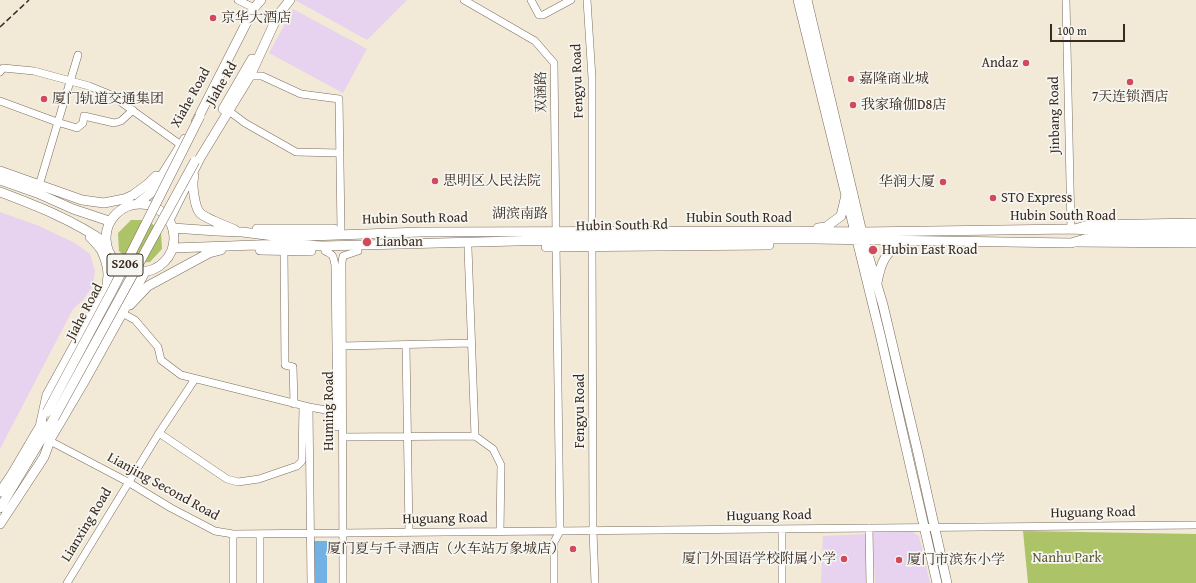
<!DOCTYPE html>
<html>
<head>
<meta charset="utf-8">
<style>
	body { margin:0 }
	#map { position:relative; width:1196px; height:583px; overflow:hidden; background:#f3e9d7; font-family:"Gentium Book Plus",serif }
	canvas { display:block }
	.scale { position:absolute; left:1050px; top:24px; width:75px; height:18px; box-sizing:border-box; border:2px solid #3b2a1e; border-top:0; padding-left:5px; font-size:12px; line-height:14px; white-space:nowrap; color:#3b2a1e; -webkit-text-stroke:3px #f6f6f2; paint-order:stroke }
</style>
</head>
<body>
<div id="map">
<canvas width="1196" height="583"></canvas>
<div class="scale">100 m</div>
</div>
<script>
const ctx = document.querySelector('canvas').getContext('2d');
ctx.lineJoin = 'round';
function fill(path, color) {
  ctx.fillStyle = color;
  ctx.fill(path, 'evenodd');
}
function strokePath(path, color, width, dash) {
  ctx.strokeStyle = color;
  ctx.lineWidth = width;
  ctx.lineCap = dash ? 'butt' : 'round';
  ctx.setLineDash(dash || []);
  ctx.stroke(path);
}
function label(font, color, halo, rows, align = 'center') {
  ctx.font = font + ' "Gentium Book Plus","Noto Serif SC",serif';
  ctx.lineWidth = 3.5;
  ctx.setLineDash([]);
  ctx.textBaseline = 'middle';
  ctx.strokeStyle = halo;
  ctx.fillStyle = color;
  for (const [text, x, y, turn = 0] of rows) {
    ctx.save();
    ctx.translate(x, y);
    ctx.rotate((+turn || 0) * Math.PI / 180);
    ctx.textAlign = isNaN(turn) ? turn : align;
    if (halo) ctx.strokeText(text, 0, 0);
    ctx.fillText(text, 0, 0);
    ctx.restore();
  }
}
const built = new Path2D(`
	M 295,0 L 407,0 L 367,40 Z
	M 293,9 L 367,49 L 343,93 L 269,53 Z
	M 0,212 L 39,226 L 75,243 L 90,254 L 95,272 L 92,287 L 83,300 L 73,309 L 0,449 Z
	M 873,532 L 912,532 L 919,536 L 930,583 L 875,583 Z
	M 867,534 L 867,583 L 821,583 L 823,536 Z`);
const green = new Path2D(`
	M 131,220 L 148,220 L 161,232 L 162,249 L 150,262 L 132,263 L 119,251 L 118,233 Z
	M 1023,531 L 1196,534 L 1196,583 L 1028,583 Z`);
const water = new Path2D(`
	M 313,541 L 327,541 L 327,583 L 314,583 Z`);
const minor = new Path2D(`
	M 238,0 L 254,8
	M 464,0 L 535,41 L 554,63 L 556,232
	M 531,0 L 539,15 L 543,15 L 571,0
	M 587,0 L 592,78 L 592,233
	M 1066,0 L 1071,229 L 1088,224 L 1196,222
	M 0,72 L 3,68 L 34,71 L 89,86 L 111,95 L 181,145
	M 250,76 L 262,76 L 301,94 L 339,99 L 341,229
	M 0,101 L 57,122 L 77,128 L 83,123 L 84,116 L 114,123 L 121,121 L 133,110
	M 229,111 L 245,123 L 296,152 L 340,153
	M 38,189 L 78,55
	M 592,243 L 593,531 L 595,583
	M 1075,243 L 1196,244
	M 468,248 L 475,436 L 493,449 L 501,465 L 500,532
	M 284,251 L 285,365 L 293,367 L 294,404
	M 325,251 C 334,255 333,256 335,265 L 337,427
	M 122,313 L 135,320 L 158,347 L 161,360 L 181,375 L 309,407 L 337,412
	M 406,345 L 409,533
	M 342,346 L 472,343
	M 309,407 L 311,583
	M 159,433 L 227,479 L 238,482 L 259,479 L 297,466 L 302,461 L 303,406
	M 342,437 L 475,436
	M 50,441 L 128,482 L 171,508 L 215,531 L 233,534 L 1196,525
	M 869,528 L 870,583
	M 260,534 L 260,583
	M 67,583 L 159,433 L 195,379
	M 233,583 L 233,534
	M 343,583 L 342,262 L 343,256 L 358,251
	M 554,583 L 554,542 L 560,531 L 556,243
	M 782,583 L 782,529`);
const major = new Path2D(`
	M 798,0 L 880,334 L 937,583
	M 807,0 L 864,241 L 883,305 L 918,453 L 947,583
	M 223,109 L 252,59
	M 196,122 L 254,8 L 261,0
	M 0,171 L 82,200 L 104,203 L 124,199 L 133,195 L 148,184 L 156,176
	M 194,176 C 192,182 193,189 194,195 C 195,201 196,209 200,213 C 206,219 227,226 235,230
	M 0,180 L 37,193 L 73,209 L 109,221
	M 0,192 C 37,206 73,220 106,243
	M106 238a34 34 0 1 1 68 0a34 34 0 1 1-68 0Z
	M 137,204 L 151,193 L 185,139
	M 169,220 L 200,158 L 250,76 L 278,15 L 290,0
	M 173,228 L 216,231 L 242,232 L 282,237 L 421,232 L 798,231 L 862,232 L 1071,229 L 1090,230 L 1196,229
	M 818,228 L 826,227 L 841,216 L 846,195
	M 257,229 L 334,229
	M 90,237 C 101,248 103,251 107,266 C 108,273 109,276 107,282
	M 546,247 L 769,245
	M 173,248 L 284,244 L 323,246 L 592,239 L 814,239 L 1071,243 L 1088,238 L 1196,238
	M 260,250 L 311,251
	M 877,283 C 881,261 885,255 901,240
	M 130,305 L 148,286 L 209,253 L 221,250
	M 40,427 L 47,395 L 119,265
	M 51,438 L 84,382 L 145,272
	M 0,492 L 12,474 L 42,423
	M 0,508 L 54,418
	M 0,524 L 44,457 L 51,438 L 52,432`);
const rail = new Path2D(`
	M 0,27 L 29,0`);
const majorBridge = new Path2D(`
	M 47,412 L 113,289 L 200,116
	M 54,418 L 195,161`);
const markers = [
	[213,18,4,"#d1495b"],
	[1026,63,4,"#d1495b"],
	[851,79,4,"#d1495b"],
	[1130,82,4,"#d1495b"],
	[44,99,4,"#d1495b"],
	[853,105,4,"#d1495b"],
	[435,181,4,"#d1495b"],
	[943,182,4,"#d1495b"],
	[993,198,4,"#d1495b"],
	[367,242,5,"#d1495b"],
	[873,250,5,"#d1495b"],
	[573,549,4,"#d1495b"],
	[844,559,4,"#d1495b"],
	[899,560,4,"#d1495b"]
];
const shields = [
	[125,265,36]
];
const shieldNames = [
	["S206",125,265]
];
const poiNames = [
	["京华大酒店",221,18],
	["Andaz",1018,63,"right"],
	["嘉隆商业城",859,79],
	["7天连锁酒店",1130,97,"center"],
	["厦门轨道交通集团",52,99],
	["我家瑜伽D8店",861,105],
	["思明区人民法院",443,181],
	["华润大厦",935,182,"right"],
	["STO Express",1001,198],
	["Lianban",376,242],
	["Hubin East Road",882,250],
	["厦门夏与千寻酒店（火车站万象城店）",565,549,"right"],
	["厦门外国语学校附属小学",836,559,"right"],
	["厦门市滨东小学",907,560]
];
const streetNames = [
	["Fengyu Road",578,81,-92],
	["Jiahe Rd",222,84,-60],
	["双涵路",542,92,-91],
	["Xiahe Road",191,98,-61],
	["Jinbang Road",1055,115,-91],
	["湖滨南路",520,214],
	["Hubin South Road",1063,216],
	["Hubin South Road",739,218],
	["Hubin South Road",415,219,-1],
	["Hubin South Rd",622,226,-1],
	["Jiahe Road",85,312,-62],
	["Huming Road",329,411,-90],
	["Fengyu Road",580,411,-90],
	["Lianjing Second Road",163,487,29],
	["Huguang Road",1093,513,-1],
	["Huguang Road",769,516,-1],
	["Huguang Road",445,519,-1],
	["Lianxing Road",87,525,-59]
];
const parkNames = [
	["Nanhu Park",1067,558]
];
fill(built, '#e7d2ef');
fill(green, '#acc368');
fill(water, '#72b1e5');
strokePath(minor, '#7b6d5f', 8);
strokePath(major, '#7b6d5f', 10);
strokePath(minor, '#fff', 7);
strokePath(major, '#fff', 9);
strokePath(rail, '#3b2a1e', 1.5, [6, 3]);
strokePath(majorBridge, '#7b6d5f', 10, []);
strokePath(majorBridge, '#fff', 9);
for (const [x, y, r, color] of markers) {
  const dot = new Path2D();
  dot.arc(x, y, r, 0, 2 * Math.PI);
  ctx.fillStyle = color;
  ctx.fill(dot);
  strokePath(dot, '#f6f6f2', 1.5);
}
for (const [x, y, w] of shields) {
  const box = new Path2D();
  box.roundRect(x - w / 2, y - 11, w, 22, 3);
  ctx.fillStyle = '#f6f6f2';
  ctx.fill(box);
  strokePath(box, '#3b2a1e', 1);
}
label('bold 13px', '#3b2a1e', null, shieldNames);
label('14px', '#3b2a1e', '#f6f6f2', poiNames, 'left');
label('14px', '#3b2a1e', '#f6f6f2', streetNames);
label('14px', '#5d5834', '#f6f6f2', parkNames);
</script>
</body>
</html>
